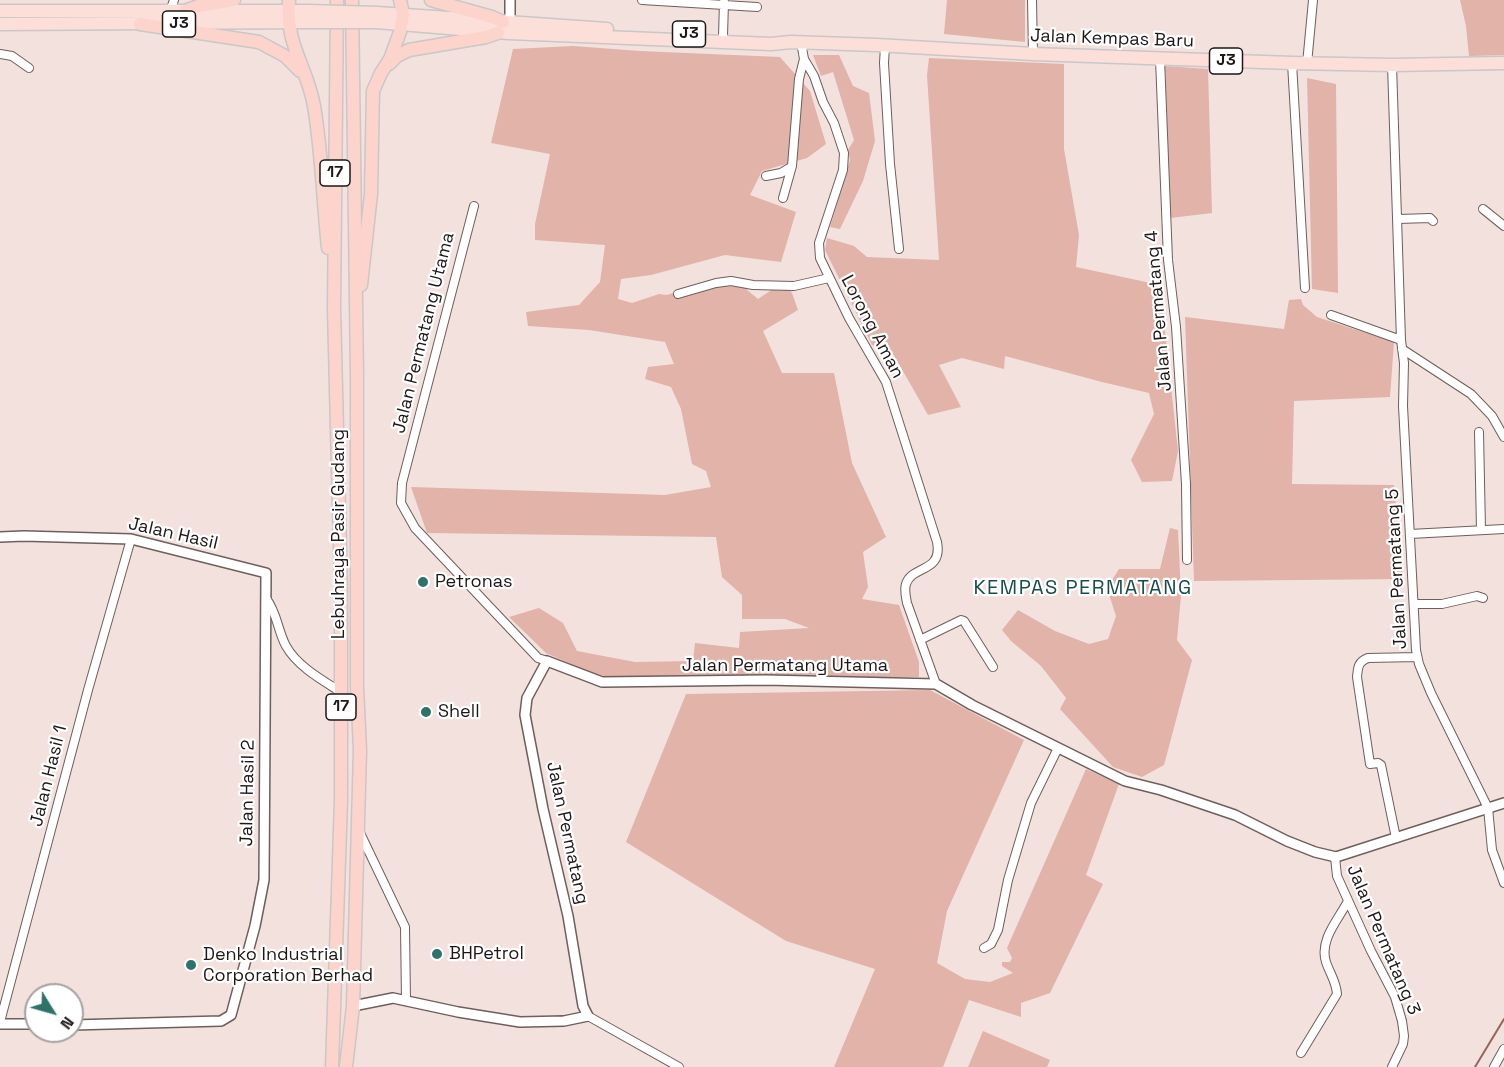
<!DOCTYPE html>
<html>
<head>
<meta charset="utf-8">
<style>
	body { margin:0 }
	#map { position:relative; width:1504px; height:1067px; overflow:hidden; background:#f3e1de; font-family:"Space Grotesk",sans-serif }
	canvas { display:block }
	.north { position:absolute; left:24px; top:983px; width:60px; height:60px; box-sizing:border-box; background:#fff; border:2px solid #a5a2a2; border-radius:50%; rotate:127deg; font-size:16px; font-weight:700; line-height:24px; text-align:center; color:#1d1716 }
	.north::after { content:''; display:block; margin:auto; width:21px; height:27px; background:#2d7369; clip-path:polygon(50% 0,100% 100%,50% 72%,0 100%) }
</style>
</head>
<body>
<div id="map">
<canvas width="1504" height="1067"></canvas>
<div class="north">N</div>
</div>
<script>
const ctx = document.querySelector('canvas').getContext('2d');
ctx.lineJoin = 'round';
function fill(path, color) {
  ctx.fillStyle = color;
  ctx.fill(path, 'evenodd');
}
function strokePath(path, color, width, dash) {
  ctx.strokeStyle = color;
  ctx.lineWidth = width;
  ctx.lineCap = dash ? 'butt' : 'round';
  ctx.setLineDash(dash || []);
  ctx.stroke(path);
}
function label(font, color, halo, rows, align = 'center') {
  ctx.font = font + ' "Space Grotesk",sans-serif';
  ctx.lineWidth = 4.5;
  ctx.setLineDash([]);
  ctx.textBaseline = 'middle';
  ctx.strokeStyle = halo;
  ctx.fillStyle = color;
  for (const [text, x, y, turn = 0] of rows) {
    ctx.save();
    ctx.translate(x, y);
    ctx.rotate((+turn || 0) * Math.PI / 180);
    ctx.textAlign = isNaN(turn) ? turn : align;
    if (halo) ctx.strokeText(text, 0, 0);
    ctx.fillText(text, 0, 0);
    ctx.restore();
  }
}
const green = new Path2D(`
	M 947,0 L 1025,0 L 1025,42 L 944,34 Z
	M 1460,0 L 1504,0 L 1504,55 L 1469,56 L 1466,26 Z
	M 573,46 L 640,51 L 780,57 L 810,91 L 826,144 L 807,158 L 762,171 L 750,195 L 796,212 L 781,262 L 725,255 L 651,275 L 621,279 L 618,299 L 632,303 L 659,294 L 667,295 L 702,283 L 742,281 L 747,290 L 758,299 L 785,281 L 792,293 L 798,310 L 763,331 L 782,373 L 834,373 L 852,463 L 886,537 L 863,552 L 868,587 L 862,599 L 899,605 L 919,662 L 919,677 L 608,677 L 589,672 L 546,653 L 509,617 L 539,608 L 563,623 L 577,651 L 635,662 L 693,661 L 695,643 L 739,648 L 740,632 L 809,628 L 785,619 L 742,619 L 742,595 L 722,577 L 716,537 L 427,533 L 411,487 L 665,495 L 711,487 L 706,471 L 692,464 L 681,409 L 671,387 L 645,379 L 648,367 L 674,364 L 665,342 L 589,330 L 528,326 L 526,312 L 579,305 L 600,282 L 605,245 L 535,240 L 535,224 L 550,154 L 491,143 L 513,49 Z
	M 813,55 L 839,55 L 853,86 L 869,93 L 875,141 L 863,181 L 840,229 L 830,227 L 850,160 L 848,150 L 854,140 L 833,72 L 821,76 Z
	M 929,58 L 1064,64 L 1064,149 L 1079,235 L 1076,267 L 1160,285 L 1178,451 L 1172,481 L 1142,482 L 1131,460 L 1154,414 L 1149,393 L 1102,382 L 1005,356 L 1004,369 L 962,358 L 939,365 L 961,407 L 928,415 L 892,352 L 872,345 L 825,250 L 827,238 L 854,246 L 867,257 L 939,260 L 927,75 Z
	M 1165,66 L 1208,69 L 1212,213 L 1170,218 Z
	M 1307,78 L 1336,84 L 1338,293 L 1312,289 Z
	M 1301,299 L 1303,305 L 1317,317 L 1394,342 L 1390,397 L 1294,401 L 1292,484 L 1394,485 L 1404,579 L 1194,581 L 1185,317 L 1284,329 L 1289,300 Z
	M 1170,528 L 1178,530 L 1181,595 L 1177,640 L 1192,660 L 1164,765 L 1142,777 L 1113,767 L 1060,709 L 1066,698 L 1041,666 L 1011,641 L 1002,630 L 1018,610 L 1055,631 L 1089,644 L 1108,639 L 1116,616 L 1107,588 L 1119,569 L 1160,569 Z
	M 930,690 L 1024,740 L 947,911 L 937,963 L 965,979 L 990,982 L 1013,973 L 1002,966 L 1002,962 L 1010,962 L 1012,958 L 1007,948 L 1086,769 L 1119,784 L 1086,875 L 1103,884 L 1050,993 L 1021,1003 L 1021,1017 L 969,1000 L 943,1067 L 834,1067 L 875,969 L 786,941 L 626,842 L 686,694 Z
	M 983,1031 L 1050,1060 L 1047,1067 L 968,1067 Z`);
const stream = new Path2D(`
	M 1475,1067 L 1504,1019`);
const minor = new Path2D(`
	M 642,0 L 757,7
	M 1032,0 L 1033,54
	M 170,11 L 174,0
	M 723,36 L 724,2
	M 801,42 L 804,59 L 814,76 L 823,102 L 834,123 L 844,153 L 843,170 L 819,243 L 820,258 L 849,318 L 886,382 L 937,542 C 943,573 912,565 906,584 C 904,590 906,597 907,603 L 936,684
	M 885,46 L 884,63 L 890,164 L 899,249
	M 0,54 L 12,56 L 29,68
	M 1160,59 L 1168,260 L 1176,327 L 1186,484 L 1187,560
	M 1292,63 L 1305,288
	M 1307,64 L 1313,0
	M 1392,65 L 1401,340 L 1404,363 L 1403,406 L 1416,650 L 1419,664 L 1431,693 L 1488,808 L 1492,850 L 1504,883
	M 766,176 L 781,173 L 791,167
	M 783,198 L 792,166 L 799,79 L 804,59
	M 474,206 L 402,483 L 401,503 L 415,528 L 538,658 L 547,661
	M 1483,209 L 1504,226
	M 1398,219 L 1430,218 L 1433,221
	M 678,294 L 716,283 L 731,281 L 753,285 L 794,286 L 829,278
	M 1331,315 L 1401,340
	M 1402,349 L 1471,394 L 1492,416 L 1504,437
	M 1479,432 L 1481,530
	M 1410,534 L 1504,529
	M 266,598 C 278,615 277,629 286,646 C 297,666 322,680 341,692
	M 1414,604 L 1442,604 L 1477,596 L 1483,598
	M 920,640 L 961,620 L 964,621 L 993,667
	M 360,833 L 405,927 L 406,1000
	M 1396,838 L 1381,765 L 1378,763 L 1370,764 L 1357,677 C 1358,667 1358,662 1368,658 L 1417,657
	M 1335,857 L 1337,876 L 1371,951 L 1395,997 L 1402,1021 L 1404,1036 L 1403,1044 L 1392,1067
	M 984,948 L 991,944 L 998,930 L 1008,880 L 1031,803 L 1058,748
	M 588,1016 L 679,1067
	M 0,1022 L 88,690 L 131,539
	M 1301,1053 L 1337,994 C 1336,981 1330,974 1326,962 C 1319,940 1338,920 1348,901
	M 1494,1067 L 1504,1049`);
const tertiary = new Path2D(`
	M 510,23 L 510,0
	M 0,537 L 24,536 L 131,539 L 266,573 L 264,880 L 255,926 L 231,1015 L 221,1021 L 72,1025
	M 353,1006 L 393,998 L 458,1012 L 520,1022 L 564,1021 L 588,1016 L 583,1006 L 568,916 L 543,809 L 525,715 L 527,698 L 547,661 L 602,682 L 766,680 L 936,684 L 972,705 L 1125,781 L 1161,790 L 1235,815 L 1287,841 L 1315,852 L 1336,857 L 1504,803
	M 0,1024 L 36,1024`);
const primary = new Path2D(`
	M 0,11 L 308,11
	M 377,13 L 607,29
	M 376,22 L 509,33 L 771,44 L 791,42 L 877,45 L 1033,54 L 1292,63 L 1392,65 L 1504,63
	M 0,24 L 307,22`);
const trunk = new Path2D(`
	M 289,0 C 285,45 307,66 314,106 C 322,153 323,201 328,248
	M 431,0 L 492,17 L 503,22
	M 185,11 L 198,6 L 234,0
	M 140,24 L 259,42 L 285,56 L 300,71
	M 389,64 L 397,56 L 409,50 L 486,37 L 498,33
	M 361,285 L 371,194 L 373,91 L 381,73 L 390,59 L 400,32 L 403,14 L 400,0
	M 332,1067 L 341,801 L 341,588 L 334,309 L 337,0
	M 346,1067 L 353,1006 L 360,750 L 357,687 L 357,377 L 352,0`);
const primaryBridge = new Path2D(`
	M 308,11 L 377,13
	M 307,22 L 376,22`);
const markers = [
	[423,582,6,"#2d7369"],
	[426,712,6,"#2d7369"],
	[437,954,6,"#2d7369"],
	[191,965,6,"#2d7369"]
];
const shields = [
	[179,24,33],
	[689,34,33],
	[1226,61,33],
	[335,173,30],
	[341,707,30]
];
const shieldNames = [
	["J3",179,24],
	["J3",689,34],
	["J3",1226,61],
	["17",335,173],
	["17",341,707]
];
const streetNames = [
	["Jalan Kempas Baru",1112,39,2],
	["Jalan Permatang 4",1159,311,-95],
	["Lorong Aman",872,327,62],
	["Jalan Permatang Utama",424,333,-76],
	["Jalan Hasil",173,534,13],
	["Lebuhraya Pasir Gudang",339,534,-90],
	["Jalan Permatang 5",1397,569,-93],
	["Jalan Permatang Utama",785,666],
	["Jalan Hasil 1",49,776,-76],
	["Jalan Hasil 2",248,793,-89],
	["Jalan Permatang",567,833,78],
	["Jalan Permatang 3",1383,940,67]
];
const poiNames = [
	["Petronas",435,582],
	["Shell",438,712],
	["BHPetrol",449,954],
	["Denko Industrial",203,955],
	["Corporation Berhad",203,976]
];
const neighbourhoodNames = [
	["KEMPAS PERMATANG",1083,589]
];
fill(green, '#e1b3a9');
strokePath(stream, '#97655a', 2);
strokePath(minor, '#6e5f5c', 10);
strokePath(tertiary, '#6e5f5c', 12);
strokePath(primary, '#c9c7c7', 15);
strokePath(trunk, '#c9c7c7', 15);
strokePath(minor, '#fff', 8);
strokePath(tertiary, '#fff', 9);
strokePath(primary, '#fddfd9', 12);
strokePath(trunk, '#fcd4cc', 12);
strokePath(primaryBridge, '#c9c7c7', 15, []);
strokePath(primaryBridge, '#fddfd9', 12);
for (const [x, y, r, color] of markers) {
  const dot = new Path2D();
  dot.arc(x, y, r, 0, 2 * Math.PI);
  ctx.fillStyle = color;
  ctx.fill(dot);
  strokePath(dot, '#fff', 2);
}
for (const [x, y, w] of shields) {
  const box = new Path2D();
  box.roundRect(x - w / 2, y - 13, w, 26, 4.5);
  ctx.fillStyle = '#fff';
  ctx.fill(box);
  strokePath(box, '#1d1716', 1.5);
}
label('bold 16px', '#1d1716', null, shieldNames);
label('18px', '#1d1716', '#fff', streetNames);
label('18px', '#1d1716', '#fff', poiNames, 'left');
ctx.letterSpacing = '1.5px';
label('20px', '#154f47', '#fff', neighbourhoodNames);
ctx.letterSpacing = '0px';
</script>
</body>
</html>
